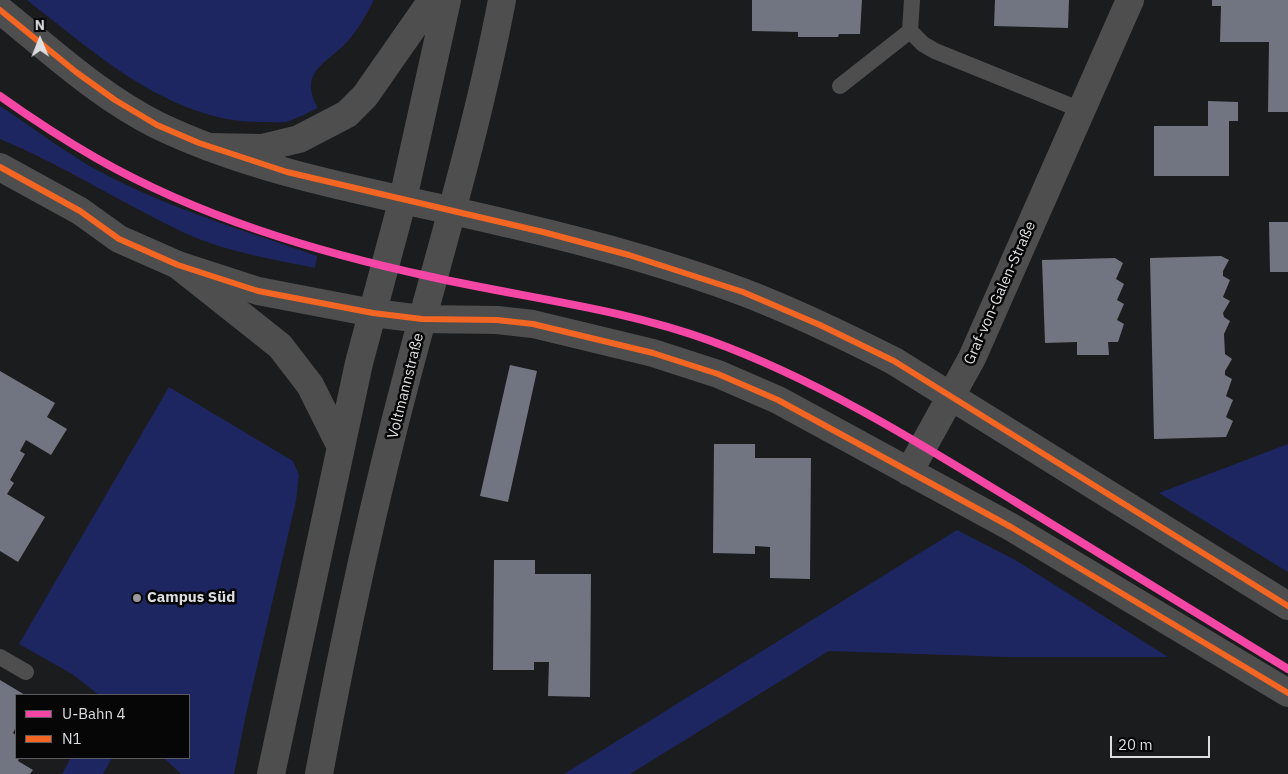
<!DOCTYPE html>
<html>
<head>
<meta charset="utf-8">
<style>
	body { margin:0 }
	#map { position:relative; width:1288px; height:774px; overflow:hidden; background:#1b1c1d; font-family:"IBM Plex Sans",sans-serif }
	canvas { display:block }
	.legend { position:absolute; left:15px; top:694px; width:175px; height:65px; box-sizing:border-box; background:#060607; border:1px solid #5c5c5e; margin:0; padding:6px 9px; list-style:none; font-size:15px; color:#dddee0 }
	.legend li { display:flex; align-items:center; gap:10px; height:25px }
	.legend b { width:25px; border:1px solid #5c5c5e }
	.north { position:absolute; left:15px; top:15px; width:50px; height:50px; -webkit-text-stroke:4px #060607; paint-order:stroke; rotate:359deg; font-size:14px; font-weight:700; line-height:20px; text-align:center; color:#dddee0 }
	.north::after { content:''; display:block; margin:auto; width:18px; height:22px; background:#dddee0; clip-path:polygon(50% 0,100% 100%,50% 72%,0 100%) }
	.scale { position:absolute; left:1110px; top:736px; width:100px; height:22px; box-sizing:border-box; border:2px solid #dddee0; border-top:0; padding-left:6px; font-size:15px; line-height:18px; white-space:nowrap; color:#dddee0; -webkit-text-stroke:4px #060607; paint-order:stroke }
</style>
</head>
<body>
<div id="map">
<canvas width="1288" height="774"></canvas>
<ul class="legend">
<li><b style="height:6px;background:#f346a5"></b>U-Bahn 4</li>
<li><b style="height:6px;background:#f26522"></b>N1</li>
</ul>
<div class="north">N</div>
<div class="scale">20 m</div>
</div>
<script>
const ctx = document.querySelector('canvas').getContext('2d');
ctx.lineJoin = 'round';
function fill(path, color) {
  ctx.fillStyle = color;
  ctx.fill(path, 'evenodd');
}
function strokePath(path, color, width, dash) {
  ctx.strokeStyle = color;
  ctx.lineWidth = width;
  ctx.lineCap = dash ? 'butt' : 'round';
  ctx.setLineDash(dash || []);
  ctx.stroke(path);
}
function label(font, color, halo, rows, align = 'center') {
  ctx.font = font + ' "IBM Plex Sans",sans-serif';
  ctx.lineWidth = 5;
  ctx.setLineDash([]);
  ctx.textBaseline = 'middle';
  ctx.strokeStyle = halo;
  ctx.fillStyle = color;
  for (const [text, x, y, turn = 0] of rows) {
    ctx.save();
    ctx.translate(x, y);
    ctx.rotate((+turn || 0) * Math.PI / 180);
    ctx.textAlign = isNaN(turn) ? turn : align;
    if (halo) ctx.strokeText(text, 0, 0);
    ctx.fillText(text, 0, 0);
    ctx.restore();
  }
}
const green = new Path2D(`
	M 27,0 L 374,0 C 366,15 358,30 347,42 C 325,65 298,72 318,108 C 308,112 297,119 286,122 C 278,123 268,122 260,122 C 170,122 94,52 27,0 Z
	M 0,106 C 29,125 58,147 88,165 C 160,206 240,229 317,256 L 315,268 C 272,259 227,252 187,234 C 123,204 65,166 0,139 Z
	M 169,387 L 293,461 L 299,475 L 296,501 L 246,714 L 234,774 L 181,774 L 164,758 L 189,758 L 189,695 L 99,695 L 72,674 L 19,644 Z
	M 1288,444 L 1288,572 L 1159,493 Z
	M 957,530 L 1017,561 L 1168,657 L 1009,657 L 829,651 L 630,774 L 564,774 Z
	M 71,758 L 112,758 L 103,774 L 62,774 Z`);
const building = new Path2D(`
	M 752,0 L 862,0 L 860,34 L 839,34 L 838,37 L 798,37 L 798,32 L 752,31 Z
	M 995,0 L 1069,0 L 1068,28 L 994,26 Z
	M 1212,0 L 1288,0 L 1288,112 L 1268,112 L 1269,42 L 1220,42 L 1221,6 L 1212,6 Z
	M 1208,101 L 1238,102 L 1238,121 L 1229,121 L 1229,176 L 1154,176 L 1154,126 L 1208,126 Z
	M 1269,222 L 1288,222 L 1288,272 L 1270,272 Z
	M 1221,256 L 1229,260 L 1223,271 L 1223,276 L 1230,280 L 1223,297 L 1230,301 L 1223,313 L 1224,317 L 1230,321 L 1224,334 L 1225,354 L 1232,359 L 1225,371 L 1225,375 L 1232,379 L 1226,396 L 1233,400 L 1226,417 L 1233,421 L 1226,437 L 1154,439 L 1150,258 Z
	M 1115,258 L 1123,263 L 1116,279 L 1124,284 L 1117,300 L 1124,304 L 1117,320 L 1124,324 L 1118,342 L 1108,342 L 1109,355 L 1077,355 L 1077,342 L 1045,343 L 1042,260 Z
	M 510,365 L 537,371 L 508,502 L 480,496 Z
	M 0,371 L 55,403 L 47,417 L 67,429 L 51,455 L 26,440 L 20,451 L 25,454 L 10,480 L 14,483 L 7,494 L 45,517 L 18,562 L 0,551 Z
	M 714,444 L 755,444 L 755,458 L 811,458 L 810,579 L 770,578 L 770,547 L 755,546 L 755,554 L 713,553 Z
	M 494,560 L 535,560 L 535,574 L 591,574 L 590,697 L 548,696 L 549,662 L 534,662 L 534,670 L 493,670 Z
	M 0,680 L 25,695 L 16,695 L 16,727 L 13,733 L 16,735 L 16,758 L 19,758 L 18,761 L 33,770 L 30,774 L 0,774 Z`);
const service = new Path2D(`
	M 912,0 L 910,31 L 923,44 L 935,51 L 1081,110
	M 840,86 L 910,31
	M 0,657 L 26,672`);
const minor = new Path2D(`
	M 0,10 C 50,50 99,96 157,125 C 267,178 396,196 514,225 C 591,243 668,264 743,292 C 795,312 845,336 894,361 L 1288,606
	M 0,167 L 80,211 L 119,239 L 178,265 L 258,291 L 373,313 L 422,319 L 497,320 L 533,324 L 653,353 L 718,374 L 778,400 L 1011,527 L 1288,693
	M 909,472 L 972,358 L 1130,0`);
const tertiary = new Path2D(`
	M 209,147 L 262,148 L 299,139 L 347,114 L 365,96 L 432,0
	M 178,265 L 280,346 L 310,385 L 341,447
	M 271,774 L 359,363 L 403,199 L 447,0
	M 319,774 C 344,639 373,504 408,372 C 441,248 478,126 502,0`);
const bus1 = new Path2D(`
	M 0,10 L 76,72 L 115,100 L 157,125 L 199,143 L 287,172 L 543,232 L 629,255 L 743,292 L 820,325 L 894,361 L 1288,606
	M 0,167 L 80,211 L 119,239 L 178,265 L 258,291 L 373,313 L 422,319 L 497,320 L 533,324 L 653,353 L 718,374 L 778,400 L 1011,527 L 1288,693`);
const metro1 = new Path2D(`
	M 0,96 C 31,118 63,139 96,158 C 199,217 316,252 432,277 C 525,298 621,308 711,341 C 818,380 916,441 1014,501 C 1105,557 1197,613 1288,669`);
const markers = [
	[137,598,5,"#999a9c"]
];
const streetNames = [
	["Graf-von-Galen-Straße",1000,293,-66],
	["Voltmannstraße",406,386,-76]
];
const poiNames = [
	["Campus Süd",147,598]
];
fill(green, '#1e2662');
fill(building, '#717582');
strokePath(service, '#4e4e4f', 16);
strokePath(minor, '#4e4e4f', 28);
strokePath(tertiary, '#4e4e4f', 28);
strokePath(bus1, '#f26522', 6);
strokePath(metro1, '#f346a5', 8);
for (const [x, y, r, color] of markers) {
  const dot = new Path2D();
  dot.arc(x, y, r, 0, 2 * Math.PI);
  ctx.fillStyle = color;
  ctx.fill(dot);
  strokePath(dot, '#060607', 2);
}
label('15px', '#dddee0', '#060607', streetNames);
label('bold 15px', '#dddee0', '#060607', poiNames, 'left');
</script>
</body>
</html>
